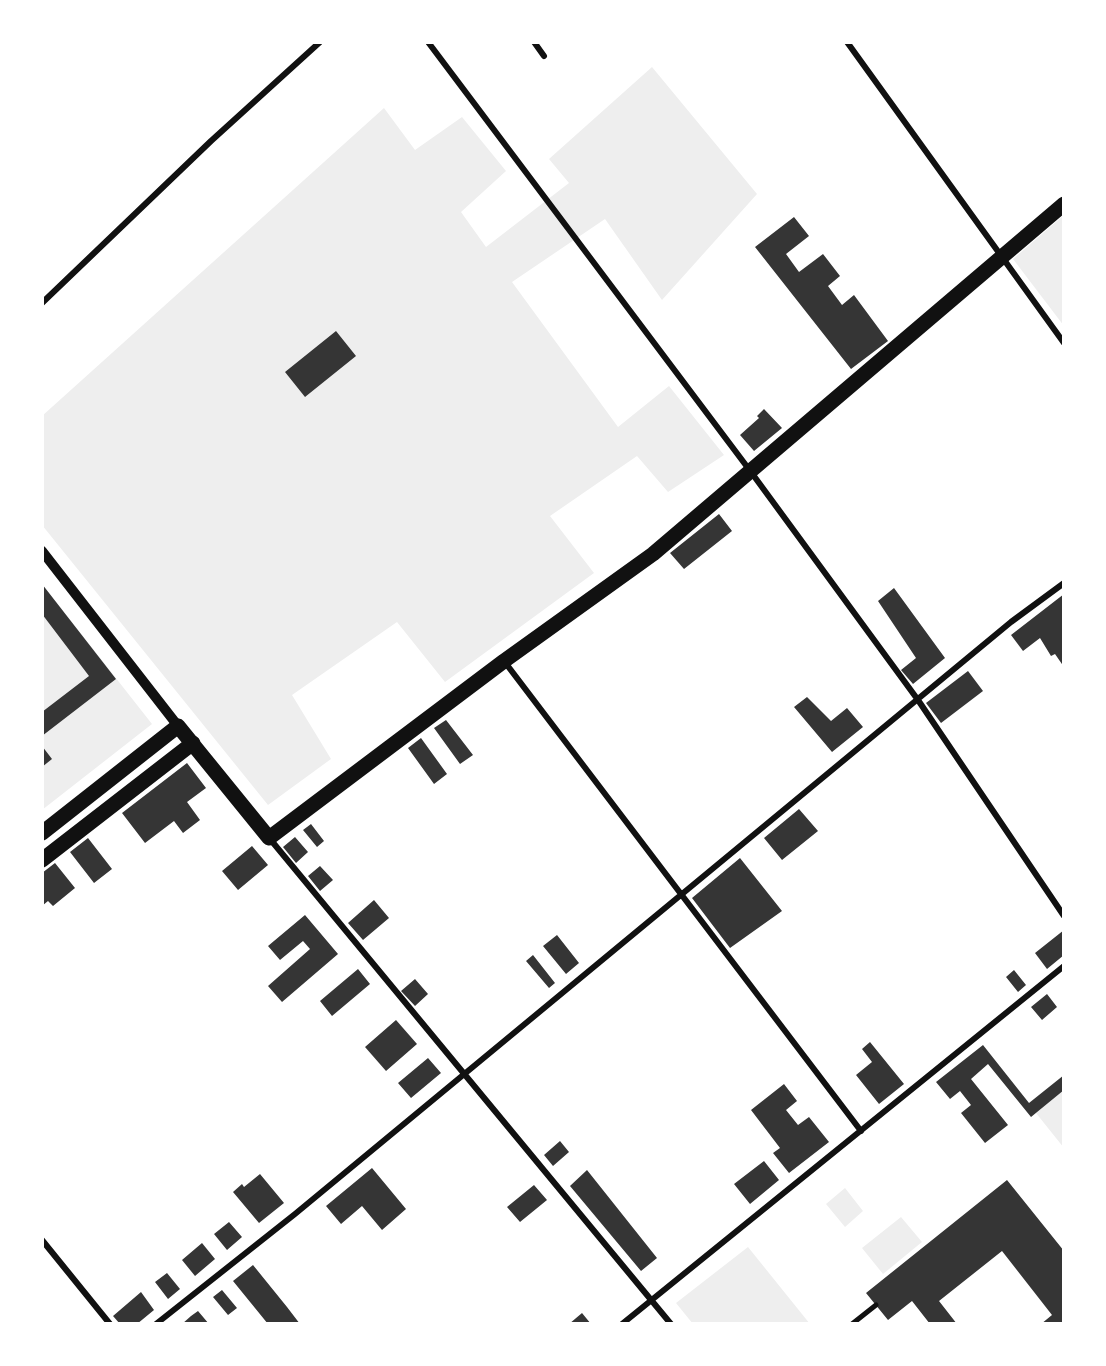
<!DOCTYPE html>
<html>
<head>
<meta charset="utf-8">
<style>
	body { margin:0 }
	#map { position:relative; width:1106px; height:1366px; overflow:hidden; background:#fff; font-family:"Sofia Sans Condensed",sans-serif }
	canvas { display:block }
	.frame { position:absolute; inset:0; border:44px solid #fff; pointer-events:none }
</style>
</head>
<body>
<div id="map">
<canvas width="1106" height="1366"></canvas>
<div class="frame"></div>
</div>
<script>
const ctx = document.querySelector('canvas').getContext('2d');
ctx.lineJoin = 'round';
function fill(path, color) {
  ctx.fillStyle = color;
  ctx.fill(path, 'evenodd');
}
function strokePath(path, color, width, dash) {
  ctx.strokeStyle = color;
  ctx.lineWidth = width;
  ctx.lineCap = dash ? 'butt' : 'round';
  ctx.setLineDash(dash || []);
  ctx.stroke(path);
}
const green = new Path2D(`
	M 652,67 L 757,194 L 662,300 L 605,219 L 512,282 L 618,427 L 669,386 L 724,455 L 668,492 L 637,456 L 550,516 L 594,573 L 445,682 L 397,622 L 292,695 L 331,759 L 268,805 L 42,525 L 42,416 L 384,108 L 415,150 L 462,117 L 506,171 L 461,212 L 486,247 L 569,183 L 549,159 Z
	M 1064,215 L 1064,326 L 1013,259 Z
	M 42,584 L 152,724 L 42,810 Z
	M 1064,1090 L 1064,1148 L 1036,1113 Z
	M 845,1188 L 863,1211 L 845,1227 L 826,1204 Z
	M 901,1217 L 922,1242 L 883,1274 L 862,1248 Z
	M 748,1247 L 810,1324 L 693,1324 L 676,1303 Z`);
const building = new Path2D(`
	M 794,217 L 809,236 L 786,254 L 799,272 L 823,254 L 840,276 L 828,286 L 842,305 L 854,295 L 888,341 L 851,369 L 755,247 Z
	M 336,331 L 356,356 L 305,397 L 285,372 Z
	M 764,409 L 782,428 L 754,451 L 740,435 L 759,418 L 757,416 Z
	M 719,514 L 732,531 L 684,569 L 670,553 Z
	M 42,584 L 116,679 L 42,736 L 42,712 L 89,676 L 42,614 Z
	M 894,588 L 945,658 L 913,684 L 901,670 L 916,658 L 878,601 Z
	M 1064,594 L 1064,667 L 1055,654 L 1051,656 L 1040,638 L 1023,651 L 1011,635 Z
	M 968,671 L 983,691 L 941,723 L 926,703 Z
	M 807,697 L 831,721 L 847,708 L 863,727 L 832,752 L 794,707 Z
	M 446,720 L 473,755 L 460,764 L 434,728 Z
	M 421,738 L 447,774 L 434,784 L 408,748 Z
	M 42,746 L 52,759 L 42,767 Z
	M 187,763 L 206,788 L 187,802 L 200,820 L 183,833 L 174,821 L 145,843 L 122,813 Z
	M 799,809 L 818,831 L 782,860 L 764,838 Z
	M 311,824 L 324,841 L 317,847 L 303,830 Z
	M 295,837 L 308,852 L 296,863 L 283,847 Z
	M 88,838 L 112,869 L 94,883 L 70,852 Z
	M 252,846 L 268,865 L 238,890 L 222,871 Z
	M 740,858 L 782,911 L 730,948 L 692,898 Z
	M 55,863 L 75,888 L 53,906 L 48,901 L 42,906 L 42,873 Z
	M 320,866 L 333,880 L 320,891 L 308,876 Z
	M 374,900 L 389,918 L 363,940 L 348,923 Z
	M 305,915 L 338,954 L 282,1002 L 268,986 L 310,949 L 303,941 L 280,960 L 268,946 Z
	M 1064,930 L 1064,955 L 1047,969 L 1035,953 Z
	M 557,935 L 579,963 L 566,974 L 543,946 Z
	M 533,955 L 555,983 L 549,988 L 526,961 Z
	M 358,969 L 370,984 L 332,1016 L 320,1001 Z
	M 1014,970 L 1026,985 L 1018,992 L 1006,977 Z
	M 415,979 L 428,994 L 415,1006 L 401,991 Z
	M 1047,994 L 1057,1007 L 1042,1020 L 1031,1007 Z
	M 396,1020 L 417,1044 L 386,1071 L 365,1047 Z
	M 870,1042 L 904,1084 L 879,1104 L 856,1075 L 872,1062 L 862,1049 Z
	M 983,1045 L 1029,1103 L 1064,1075 L 1064,1090 L 1031,1117 L 988,1064 L 971,1079 L 1008,1125 L 985,1143 L 961,1113 L 971,1105 L 960,1091 L 950,1099 L 936,1082 Z
	M 428,1058 L 441,1073 L 411,1098 L 398,1083 Z
	M 784,1084 L 797,1101 L 786,1110 L 798,1125 L 809,1117 L 829,1142 L 789,1173 L 773,1153 L 780,1148 L 751,1110 Z
	M 560,1141 L 569,1152 L 553,1166 L 544,1155 Z
	M 764,1161 L 779,1180 L 750,1204 L 734,1184 Z
	M 372,1168 L 406,1209 L 382,1230 L 362,1206 L 341,1224 L 326,1206 Z
	M 587,1170 L 657,1258 L 641,1271 L 570,1186 Z
	M 260,1174 L 284,1203 L 259,1223 L 233,1192 L 242,1184 L 244,1187 Z
	M 1007,1180 L 1064,1251 L 1064,1324 L 1041,1324 L 1052,1315 L 1002,1251 L 939,1301 L 957,1324 L 930,1324 L 912,1301 L 888,1320 L 866,1293 Z
	M 534,1185 L 547,1200 L 520,1222 L 507,1207 Z
	M 229,1222 L 242,1237 L 227,1250 L 214,1234 Z
	M 202,1243 L 215,1259 L 195,1276 L 182,1260 Z
	M 253,1265 L 287,1307 L 300,1324 L 268,1324 L 233,1281 Z
	M 167,1273 L 180,1289 L 168,1299 L 155,1282 Z
	M 222,1290 L 237,1308 L 228,1315 L 213,1297 Z
	M 141,1292 L 154,1310 L 137,1324 L 120,1324 L 113,1316 Z
	M 198,1311 L 209,1324 L 182,1324 L 191,1316 Z
	M 582,1313 L 591,1324 L 569,1324 Z`);
const pedestrian = new Path2D(`
	M 852,1324 L 876,1305`);
const minor = new Path2D(`
	M 428,42 L 751,472 L 918,700 L 1064,916
	M 534,42 L 544,56
	M 847,42 L 1064,343
	M 42,303 L 211,141 L 320,42
	M 504,661 L 861,1131
	M 270,839 L 671,1324
	M 42,1240 L 110,1324
	M 156,1324 L 295,1214 L 1011,622 L 1064,583
	M 622,1324 L 1064,966`);
const tertiary = new Path2D(`
	M 42,551 L 178,726`);
const primary = new Path2D(`
	M 42,833 L 178,726 L 269,838 L 504,661 L 653,554 L 1064,204
	M 42,860 L 193,743`);
fill(green, '#eee');
fill(building, '#353535');
strokePath(pedestrian, '#111', 5);
strokePath(minor, '#111', 6);
strokePath(tertiary, '#111', 10);
strokePath(primary, '#111', 15);
</script>
</body>
</html>
